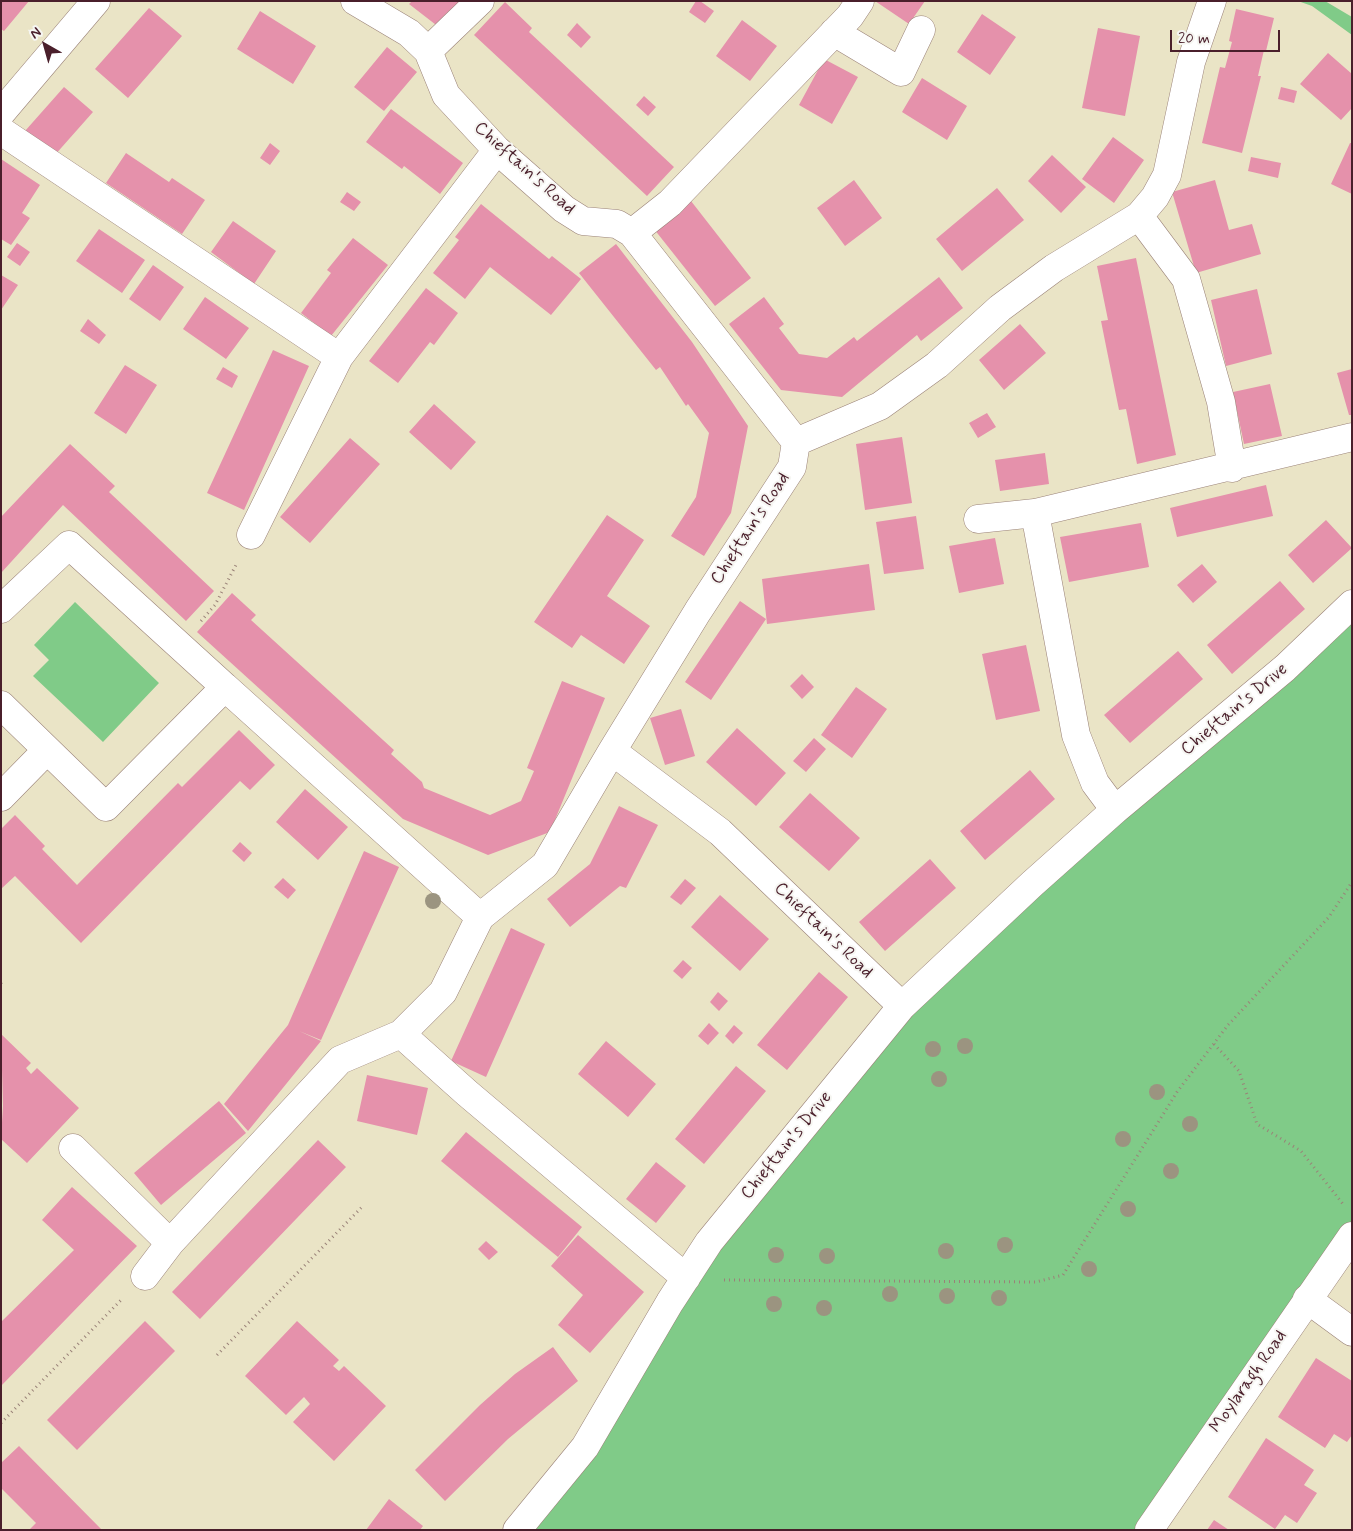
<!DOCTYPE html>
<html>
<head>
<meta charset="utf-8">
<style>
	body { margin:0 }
	#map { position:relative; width:1353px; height:1531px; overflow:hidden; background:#eae4c6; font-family:Mynerve,sans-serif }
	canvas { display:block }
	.frame { position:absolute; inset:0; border:2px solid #4a1f2b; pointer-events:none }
	.north { position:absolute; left:20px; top:20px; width:50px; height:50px; -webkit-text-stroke:4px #f6f6f2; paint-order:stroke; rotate:322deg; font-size:14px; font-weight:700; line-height:20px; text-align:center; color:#4a1f2b }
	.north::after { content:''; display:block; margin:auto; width:18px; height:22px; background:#4a1f2b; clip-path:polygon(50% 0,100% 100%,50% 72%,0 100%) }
	.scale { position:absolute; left:1170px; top:30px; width:110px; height:22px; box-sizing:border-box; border:2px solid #4a1f2b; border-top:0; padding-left:6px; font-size:15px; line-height:18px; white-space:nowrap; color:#4a1f2b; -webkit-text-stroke:4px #f6f6f2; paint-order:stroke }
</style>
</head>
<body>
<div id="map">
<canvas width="1353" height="1531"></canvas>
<div class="frame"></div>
<div class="north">N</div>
<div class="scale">20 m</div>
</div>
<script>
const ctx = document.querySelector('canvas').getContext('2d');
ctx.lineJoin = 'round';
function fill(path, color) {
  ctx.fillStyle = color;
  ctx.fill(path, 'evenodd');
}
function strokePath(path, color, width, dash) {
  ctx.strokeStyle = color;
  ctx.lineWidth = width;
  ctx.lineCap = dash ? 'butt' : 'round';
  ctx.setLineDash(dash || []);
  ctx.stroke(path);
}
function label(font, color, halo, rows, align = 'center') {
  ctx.font = font + ' Mynerve,sans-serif';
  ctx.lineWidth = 4;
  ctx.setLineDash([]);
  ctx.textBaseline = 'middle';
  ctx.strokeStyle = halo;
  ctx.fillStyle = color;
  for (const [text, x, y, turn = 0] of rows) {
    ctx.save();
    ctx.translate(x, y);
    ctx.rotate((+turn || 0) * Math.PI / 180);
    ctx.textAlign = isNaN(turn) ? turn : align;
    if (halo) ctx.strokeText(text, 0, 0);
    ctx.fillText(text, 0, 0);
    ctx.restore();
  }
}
const green = new Path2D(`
	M 1298,1 L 1325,1 L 1352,17 L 1352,35 L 1312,6 Z
	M 75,602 L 159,683 L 103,742 L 33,676 L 49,660 L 34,645 Z
	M 1352,604 L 1352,1236 L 1149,1530 L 517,1530 L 670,1302 L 902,1006 Z`);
const building = new Path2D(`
	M 1,1 L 29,1 L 4,31 L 1,29 Z
	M 412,1 L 461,1 L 440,28 L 409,4 Z
	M 696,1 L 700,1 L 714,11 L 705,23 L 689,12 Z
	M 875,1 L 925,1 L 909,24 Z
	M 505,2 L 532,28 L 529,32 L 674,167 L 647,196 L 474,35 Z
	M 149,8 L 182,36 L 128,98 L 95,69 Z
	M 1236,9 L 1274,18 L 1266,51 L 1264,50 L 1258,76 L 1261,76 L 1242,153 L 1202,143 L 1220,67 L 1225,68 L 1232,42 L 1229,41 Z
	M 260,11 L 316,46 L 293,84 L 237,49 Z
	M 982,14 L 1016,37 L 990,75 L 957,52 Z
	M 742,20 L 777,46 L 750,81 L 716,56 Z
	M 577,23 L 591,37 L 581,48 L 567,35 Z
	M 1098,28 L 1140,36 L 1125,116 L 1082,108 Z
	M 387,47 L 417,72 L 384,111 L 354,87 Z
	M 1328,53 L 1352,74 L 1352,108 L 1341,120 L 1300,84 Z
	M 824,59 L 858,77 L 832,124 L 799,105 Z
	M 922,78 L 967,106 L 947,140 L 902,112 Z
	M 64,87 L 93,112 L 54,156 L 25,131 Z
	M 1281,87 L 1297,91 L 1294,103 L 1278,99 Z
	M 644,96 L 656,107 L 648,116 L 636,105 Z
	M 391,109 L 463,163 L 440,194 L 404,166 L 402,169 L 366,142 Z
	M 1113,137 L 1144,160 L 1114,203 L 1082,179 Z
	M 270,143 L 280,151 L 270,165 L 260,158 Z
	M 1350,143 L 1352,143 L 1352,194 L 1331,184 Z
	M 126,153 L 169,182 L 172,178 L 205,200 L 182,234 L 106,183 Z
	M 1052,155 L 1086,187 L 1061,213 L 1028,181 Z
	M 1251,157 L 1281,163 L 1278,178 L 1248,171 Z
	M 1,159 L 40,185 L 22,213 L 30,218 L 11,245 L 1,239 Z
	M 854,180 L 882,218 L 845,246 L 817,208 Z
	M 1215,180 L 1229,230 L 1252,224 L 1261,254 L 1196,273 L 1172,192 Z
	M 997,188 L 1024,220 L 962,271 L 936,239 Z
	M 347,192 L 361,202 L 354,211 L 340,202 Z
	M 691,201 L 751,278 L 715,306 L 654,229 Z
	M 481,204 L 549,259 L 552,256 L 581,279 L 551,315 L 490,267 L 465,299 L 433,273 L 459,240 L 455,237 Z
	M 233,221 L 276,251 L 254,284 L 211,252 Z
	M 99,229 L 145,260 L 122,293 L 76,261 Z
	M 353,238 L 388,265 L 331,336 L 301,313 L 331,273 L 327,270 Z
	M 17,243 L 30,252 L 20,266 L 7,257 Z
	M 616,244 L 692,342 L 748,426 L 731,513 L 704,556 L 671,536 L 696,497 L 709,433 L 688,404 L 686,406 L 660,367 L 656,370 L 579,273 Z
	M 1136,258 L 1176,455 L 1137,464 L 1126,409 L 1119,410 L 1107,351 L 1101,321 L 1108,320 L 1097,266 Z
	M 153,265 L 184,287 L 160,321 L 129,299 Z
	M 1,275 L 18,285 L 1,310 Z
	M 939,277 L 963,308 L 921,341 L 917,335 L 842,397 L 781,390 L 729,324 L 764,297 L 784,324 L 779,328 L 799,354 L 827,358 L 854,337 L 857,341 Z
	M 426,288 L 458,313 L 434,345 L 430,342 L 398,383 L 369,361 Z
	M 1257,289 L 1272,354 L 1226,366 L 1211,300 Z
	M 205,297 L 249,328 L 226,359 L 183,329 Z
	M 88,319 L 106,335 L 99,344 L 80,331 Z
	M 1020,324 L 1046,353 L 1004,390 L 979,360 Z
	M 273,350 L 309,366 L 244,510 L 207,493 Z
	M 125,365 L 157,385 L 126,434 L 94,413 Z
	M 223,367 L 238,376 L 232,388 L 216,379 Z
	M 1352,369 L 1352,415 L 1349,415 L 1337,373 Z
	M 1270,384 L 1282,436 L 1244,444 L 1233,392 Z
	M 434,404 L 476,442 L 451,470 L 409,432 Z
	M 987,413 L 996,427 L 978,438 L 969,423 Z
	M 902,437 L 912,503 L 865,510 L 856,444 Z
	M 350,438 L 380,464 L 310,543 L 280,517 Z
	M 70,444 L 115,486 L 109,492 L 214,591 L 186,621 L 63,505 L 1,573 L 1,517 Z
	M 1045,453 L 1049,484 L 1000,491 L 995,460 Z
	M 1266,485 L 1273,516 L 1177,537 L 1170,508 Z
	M 607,515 L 644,540 L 607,596 L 650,626 L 624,664 L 581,635 L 572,648 L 534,622 Z
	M 916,516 L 924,569 L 884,574 L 876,522 Z
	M 1326,520 L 1352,548 L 1313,583 L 1288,555 Z
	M 1141,523 L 1149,567 L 1069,582 L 1060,537 Z
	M 995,538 L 1004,584 L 959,593 L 949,546 Z
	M 869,564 L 875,610 L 767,624 L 762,579 Z
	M 1202,564 L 1217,582 L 1193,603 L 1177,585 Z
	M 1280,581 L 1305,609 L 1232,674 L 1207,645 Z
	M 232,593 L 256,615 L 251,620 L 394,750 L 391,754 L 422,782 L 424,788 L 490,815 L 521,801 L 534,771 L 527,768 L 562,681 L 605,698 L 550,832 L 488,855 L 403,819 L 197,632 Z
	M 740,601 L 766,619 L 711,700 L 685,682 Z
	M 1026,645 L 1040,711 L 996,720 L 982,654 Z
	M 1178,651 L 1203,679 L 1130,743 L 1104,715 Z
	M 802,674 L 814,687 L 802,699 L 790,686 Z
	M 856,687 L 887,709 L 852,758 L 821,735 Z
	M 681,709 L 695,756 L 665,765 L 650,718 Z
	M 737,728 L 786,773 L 756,806 L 706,762 Z
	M 239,730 L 275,765 L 250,790 L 240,781 L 81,943 L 15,876 L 1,889 L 1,829 L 15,815 L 45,846 L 42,849 L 77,885 L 178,783 L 182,787 Z
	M 814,738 L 826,749 L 806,772 L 793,761 Z
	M 1030,770 L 1055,799 L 985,860 L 960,831 Z
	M 305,789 L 348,827 L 318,860 L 276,822 Z
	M 810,793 L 860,838 L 829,871 L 779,827 Z
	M 619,806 L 658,825 L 626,888 L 620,886 L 570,927 L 547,899 L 590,864 Z
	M 240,842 L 252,853 L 244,862 L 232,851 Z
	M 364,851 L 399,867 L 321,1040 L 299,1031 L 321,1041 L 248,1131 L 224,1104 L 288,1025 Z
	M 930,859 L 956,888 L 885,951 L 859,922 Z
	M 283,878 L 296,890 L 288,899 L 274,887 Z
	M 685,879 L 696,888 L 681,905 L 670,897 Z
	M 720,895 L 769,939 L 740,971 L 691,927 Z
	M 511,928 L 545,944 L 486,1077 L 451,1061 Z
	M 683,960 L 692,968 L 682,979 L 673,971 Z
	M 819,972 L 848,997 L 787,1070 L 757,1045 Z
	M 718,992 L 728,1001 L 719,1011 L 710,1002 Z
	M 709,1023 L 719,1033 L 708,1045 L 698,1036 Z
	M 734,1025 L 743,1033 L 733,1044 L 725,1036 Z
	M 1,1034 L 31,1063 L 26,1068 L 31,1074 L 37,1068 L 79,1108 L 27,1163 L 1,1139 L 3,1106 Z
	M 606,1041 L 656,1084 L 628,1117 L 578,1074 Z
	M 736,1066 L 766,1091 L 704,1164 L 675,1139 Z
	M 367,1075 L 428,1088 L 417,1135 L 357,1121 Z
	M 219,1101 L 246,1133 L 161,1205 L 134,1173 Z
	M 466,1132 L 582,1227 L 558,1257 L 441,1161 Z
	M 318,1140 L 346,1167 L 200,1319 L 172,1292 Z
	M 656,1162 L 686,1186 L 656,1223 L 626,1199 Z
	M 72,1187 L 137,1246 L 1,1386 L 1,1322 L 74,1250 L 42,1220 Z
	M 578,1235 L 644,1292 L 590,1353 L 558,1325 L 583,1295 L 551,1266 Z
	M 486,1241 L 498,1252 L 489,1260 L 478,1249 Z
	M 145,1321 L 175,1351 L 77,1450 L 47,1420 Z
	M 297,1321 L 339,1360 L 333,1366 L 339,1371 L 344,1366 L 386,1406 L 334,1461 L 293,1422 L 310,1404 L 304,1397 L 286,1415 L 245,1376 Z
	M 553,1347 L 578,1381 L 508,1439 L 445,1501 L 415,1470 L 480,1405 L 515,1374 Z
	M 1316,1358 L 1352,1381 L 1352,1435 L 1347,1442 L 1334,1434 L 1325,1448 L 1278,1417 Z
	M 1266,1438 L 1314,1470 L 1304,1485 L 1317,1493 L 1297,1523 L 1285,1515 L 1275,1529 L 1228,1497 Z
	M 19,1446 L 102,1530 L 29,1530 L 36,1523 L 1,1488 L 1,1463 Z
	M 389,1499 L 423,1526 L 420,1530 L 366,1530 Z
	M 1214,1520 L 1229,1530 L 1207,1530 Z`);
const path = new Path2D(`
	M 201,621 L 215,605 L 237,563
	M 1,983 L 4,980
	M 1214,1044 L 1239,1071 L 1257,1124 L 1301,1151 L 1343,1204
	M 724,1280 L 1036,1282 L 1063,1275 L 1177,1092 L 1228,1025 L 1329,917 L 1352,882
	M 217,1355 L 362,1207
	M 1,1423 L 123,1298`);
const minor = new Path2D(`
	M 355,1 L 409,33 L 428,51 L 446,95 L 497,150 L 564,209 L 583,221 L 617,224 L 632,233 L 796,442 L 792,467 L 698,611 L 612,751 L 720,832 L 902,1006
	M 834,32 L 901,72 L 921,30
	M 428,51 L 480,1
	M 1,113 L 96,1
	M 1,131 L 339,357
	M 1139,216 L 1186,279 L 1221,402 L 1232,468
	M 632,233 L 670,203 L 850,16 L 860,1
	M 796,442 L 880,406 L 937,365 L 1000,308 L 1054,268 L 1139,216 L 1155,197 L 1167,175 L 1191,62 L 1212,1
	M 1035,513 L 1076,735 L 1095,783 L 1115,810
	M 978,519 L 1035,513 L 1352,437
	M 251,535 L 339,357 L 497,150
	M 1,609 L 69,545 L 225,687 L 106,807 L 1,705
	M 225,687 L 480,917
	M 1,797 L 47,750
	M 401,1034 L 467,1093 L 686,1278
	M 73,1148 L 170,1243 L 145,1276
	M 170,1243 L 340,1060 L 401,1034 L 443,992 L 480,917 L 545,865 L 612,751
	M 1307,1299 L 1352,1332
	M 517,1530 L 585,1447 L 670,1302 L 709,1242 L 902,1006 L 1032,884 L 1115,810 L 1285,668 L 1352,604`);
const tertiary = new Path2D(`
	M 1149,1530 L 1352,1236`);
const trees = [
	[433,901],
	[965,1046],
	[933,1049],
	[939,1079],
	[1157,1092],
	[1190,1124],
	[1123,1139],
	[1171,1171],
	[1128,1209],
	[1005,1245],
	[946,1251],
	[776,1255],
	[827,1256],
	[1089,1269],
	[890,1294],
	[947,1296],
	[999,1298],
	[774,1304],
	[824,1308]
];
const streetNames = [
	["Chieftain's Road",524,169,42],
	["Chieftain's Road",751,529,-57],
	["Chieftain's Drive",1235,710,-40],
	["Chieftain's Road",823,931,44],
	["Chieftain's Drive",787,1146,-51],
	["Moylaragh Road",1249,1382,-55]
];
fill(green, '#80cb88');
fill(building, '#e591ab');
strokePath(minor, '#9a8278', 29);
strokePath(tertiary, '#9a8278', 29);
strokePath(path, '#9a8278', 3, [1, 4]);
strokePath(minor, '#fff', 28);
strokePath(tertiary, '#fff', 28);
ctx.fillStyle = '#9b9480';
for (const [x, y] of trees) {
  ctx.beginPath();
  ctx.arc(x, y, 8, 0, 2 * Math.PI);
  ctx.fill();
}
label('18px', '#4a1f2b', '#f6f6f2', streetNames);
</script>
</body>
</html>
